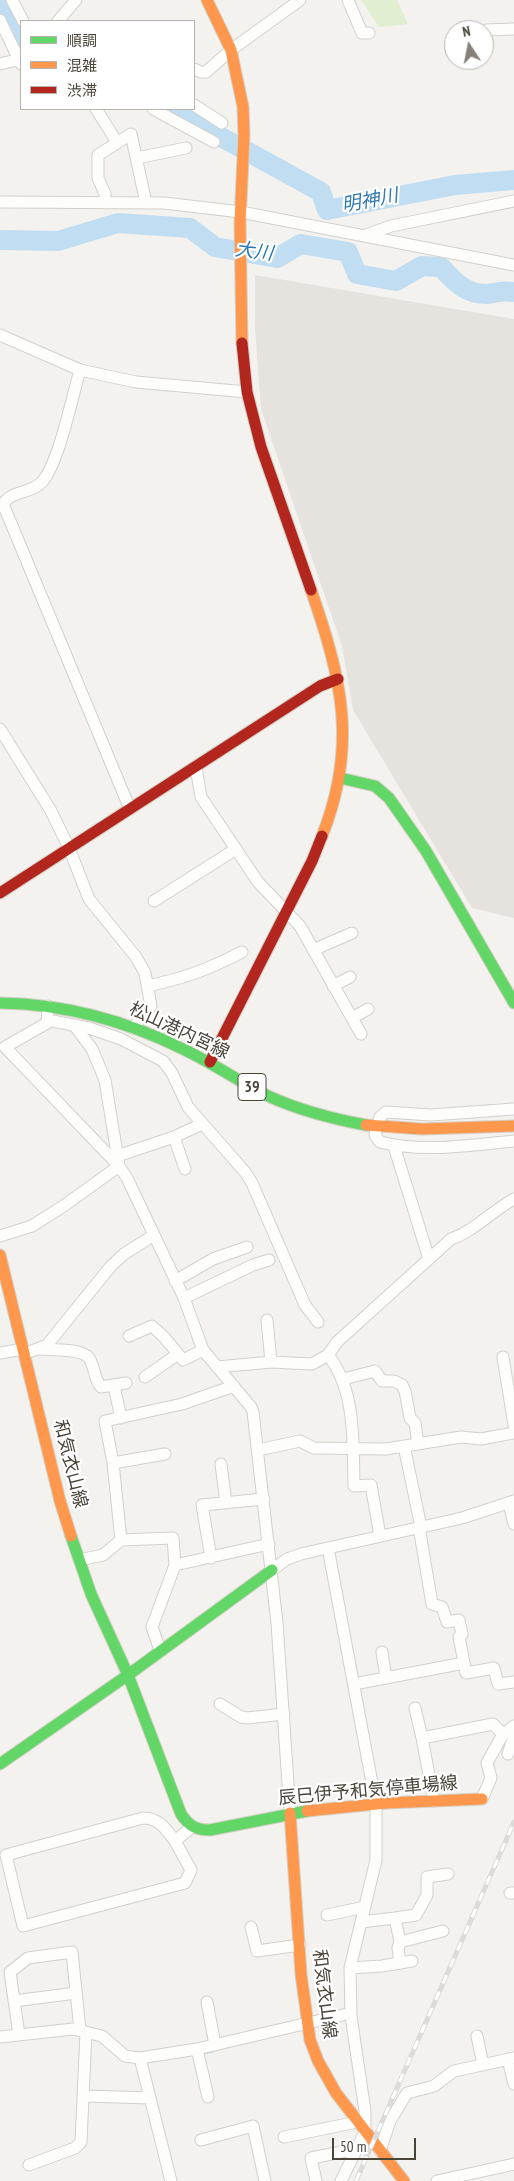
<!DOCTYPE html>
<html>
<head>
<meta charset="utf-8">
<style>
	body { margin:0 }
	#map { position:relative; width:514px; height:2181px; overflow:hidden; background:#f4f2ee; font-family:"PT Sans Narrow","Noto Sans JP",sans-serif }
	canvas { display:block }
	.legend { position:absolute; left:20px; top:20px; width:175px; height:90px; box-sizing:border-box; background:#fff; border:1px solid #b7b4b0; margin:0; padding:6px 9px; list-style:none; font-size:15px; color:#4b4439 }
	.legend li { display:flex; align-items:center; gap:10px; height:25px }
	.legend b { width:25px; border:1px solid #b7b4b0 }
	.north { position:absolute; left:444px; top:20px; width:50px; height:50px; box-sizing:border-box; background:#fff; border:1px solid #b7b4b0; border-radius:50%; rotate:349deg; font-size:14px; font-weight:700; line-height:20px; text-align:center; color:#4b4439 }
	.north::after { content:''; display:block; margin:auto; width:18px; height:22px; background:#868178; clip-path:polygon(50% 0,100% 100%,50% 72%,0 100%) }
	.scale { position:absolute; left:332px; top:2138px; width:84px; height:22px; box-sizing:border-box; border:2px solid #4b4439; border-top:0; padding-left:6px; font-size:15px; line-height:18px; white-space:nowrap; color:#4b4439; -webkit-text-stroke:4px #fff; paint-order:stroke }
</style>
</head>
<body>
<div id="map">
<canvas width="514" height="2181"></canvas>
<ul class="legend">
<li><b style="height:6px;background:#63d668"></b>順調</li>
<li><b style="height:6px;background:#ff974d"></b>混雑</li>
<li><b style="height:6px;background:#b3261e"></b>渋滞</li>
</ul>
<div class="north">N</div>
<div class="scale">50 m</div>
</div>
<script>
const ctx = document.querySelector('canvas').getContext('2d');
ctx.lineJoin = 'round';
function fill(path, color) {
  ctx.fillStyle = color;
  ctx.fill(path, 'evenodd');
}
function strokePath(path, color, width, dash) {
  ctx.strokeStyle = color;
  ctx.lineWidth = width;
  ctx.lineCap = dash ? 'butt' : 'round';
  ctx.setLineDash(dash || []);
  ctx.stroke(path);
}
function label(font, color, halo, rows, align = 'center') {
  ctx.font = font + ' "PT Sans Narrow","Noto Sans JP",sans-serif';
  ctx.lineWidth = 4.5;
  ctx.setLineDash([]);
  ctx.textBaseline = 'middle';
  ctx.strokeStyle = halo;
  ctx.fillStyle = color;
  for (const [text, x, y, turn = 0] of rows) {
    ctx.save();
    ctx.translate(x, y);
    ctx.rotate((+turn || 0) * Math.PI / 180);
    ctx.textAlign = isNaN(turn) ? turn : align;
    if (halo) ctx.strokeText(text, 0, 0);
    ctx.fillText(text, 0, 0);
    ctx.restore();
  }
}
const industrial = new Path2D(`
	M 255,275 L 514,319 L 514,918 L 472,908 L 353,710 L 342,646 L 261,409 L 255,328 Z`);
const green = new Path2D(`
	M 361,0 L 397,0 L 408,24 L 379,27 Z`);
const stream = new Path2D(`
	M 204,2053 L 213,2051`);
const river = new Path2D(`
	M 0,2 L 21,43
	M 170,109 L 321,192 L 327,210 L 455,185 L 514,180
	M 0,240 L 58,241 L 118,223 L 190,228 L 215,247 L 277,258 L 301,244 L 348,252 L 357,274 L 396,281 L 422,266 L 441,267 C 455,282 465,294 487,294 C 498,293 501,290 514,292`);
const street = new Path2D(`
	M 12,0 L 23,21
	M 348,0 L 362,33 L 369,33
	M 0,20 L 21,64
	M 58,21 L 76,0
	M 486,30 L 514,29
	M 0,64 L 21,59
	M 194,69 L 201,72 L 206,72 L 231,50 L 300,0
	M 194,105 L 222,123
	M 96,109 L 117,142
	M 153,109 L 214,142
	M 137,158 L 186,148
	M 0,202 L 164,203 L 241,212 L 514,265
	M 105,203 L 105,194 L 98,178 L 98,155 L 131,134 L 146,203
	M 366,235 L 391,226 L 514,201
	M 0,335 L 80,370 L 136,382 L 247,392
	M 80,370 C 72,397 59,463 42,482 C 31,494 12,490 3,504 L 130,809
	M 0,729 L 51,811 L 69,848 L 89,899 L 136,957 L 145,973 L 151,1006 L 133,1028
	M 196,767 L 201,797 L 258,882 L 300,926 L 361,1034
	M 154,901 L 236,849
	M 313,950 L 352,933
	M 147,986 C 185,978 207,970 242,952
	M 333,986 L 350,977
	M 48,1006 L 47,1023 L 5,1047 L 119,1166 L 127,1178 L 184,1298 L 203,1350 L 251,1407 L 253,1412 L 277,1623 L 290,1813
	M 352,1018 L 368,1009
	M 47,1020 L 89,1028 L 121,1039 L 163,1061 L 172,1073 L 188,1107 L 245,1172 L 252,1183 L 305,1305 L 318,1322
	M 514,1109 L 431,1115 L 386,1112 L 380,1117 L 375,1135 L 380,1142 C 423,1153 470,1145 514,1141
	M 174,1137 L 185,1169
	M 394,1146 L 429,1259
	M 117,1156 L 174,1137 L 202,1124
	M 0,1236 L 32,1226 L 65,1205 L 119,1166 L 105,1080 L 92,1049 L 74,1025
	M 175,1281 L 213,1259 L 247,1247
	M 184,1298 L 253,1265 L 269,1260
	M 267,1320 L 271,1362
	M 129,1336 L 152,1326 L 164,1337 L 183,1360 L 203,1350
	M 39,1349 C 51,1350 82,1348 89,1358 C 95,1367 94,1379 101,1387 L 126,1383
	M 0,1353 L 23,1349
	M 24,1354 L 47,1345 L 111,1266 L 124,1254 L 154,1235
	M 328,1355 C 356,1390 353,1443 354,1486 L 371,1485 L 380,1536
	M 503,1357 L 514,1425
	M 217,1367 L 271,1362 L 312,1364 L 328,1355 L 337,1342 L 451,1239 C 474,1231 492,1211 514,1199
	M 145,1377 L 178,1354
	M 343,1379 L 375,1371 L 382,1381 L 394,1381 L 402,1385 L 405,1391 L 410,1418 L 415,1423 L 418,1444
	M 114,1386 L 121,1418
	M 404,1446 L 421,1527
	M 258,1450 L 300,1441 L 314,1448 L 386,1449 L 461,1437 L 481,1439 L 514,1433
	M 113,1463 L 165,1454
	M 221,1464 L 226,1503
	M 509,1503 L 514,1524
	M 419,1527 L 432,1604 L 442,1607 L 447,1622 L 459,1620 L 462,1634 L 459,1637 L 466,1673 L 494,1668 L 498,1684 L 514,1682
	M 121,1540 L 173,1538 L 175,1565 L 152,1627 L 160,1650
	M 328,1548 L 376,1804 L 376,1860 L 350,1968 L 351,2016 L 365,2111 L 365,2132 L 341,2181
	M 211,1558 L 202,1505 L 264,1499
	M 79,1560 L 103,1555 L 121,1540 L 113,1463 L 105,1421 L 182,1404 L 234,1386
	M 175,1565 L 269,1544
	M 272,1570 L 287,1559 L 301,1554 L 462,1518 L 514,1501
	M 382,1652 L 386,1678
	M 354,1684 L 464,1663
	M 220,1704 L 241,1717 L 247,1718 L 284,1714
	M 415,1708 L 422,1738
	M 508,1754 L 514,1736
	M 482,1799 L 491,1778 L 487,1763 L 503,1734 L 514,1726
	M 434,1801 L 422,1738 L 493,1724 L 503,1734
	M 175,1841 L 191,1870 L 185,1883 L 23,1926 L 6,1855 L 143,1818 C 159,1818 166,1829 175,1841 L 192,1827
	M 510,1893 L 514,1893
	M 327,1915 L 365,1907
	M 361,1922 L 395,1918
	M 251,1927 L 257,1951 L 300,1945
	M 400,1942 L 443,1931
	M 400,1963 L 398,1948 L 400,1942 L 395,1918 L 416,1915 L 427,1895 L 427,1877 L 448,1874
	M 350,1968 L 382,1966 L 412,1961
	M 14,2001 L 76,1993
	M 207,2002 L 215,2045
	M 19,2035 L 10,1972 L 28,1958 L 72,1952 L 80,2030
	M 477,2036 L 483,2065
	M 0,2037 L 73,2029 L 102,2036 L 125,2056 L 140,2058
	M 197,2049 L 208,2097
	M 508,2059 L 514,2084
	M 84,2096 L 150,2098
	M 284,2137 L 357,2122
	M 201,2140 L 253,2126 L 265,2181
	M 380,2151 L 390,2121 L 407,2093 L 434,2086 L 454,2071 L 514,2058
	M 29,2165 L 75,2148 L 81,2142 L 86,2032
	M 171,2181 L 140,2058 L 197,2049 L 351,2013
	M 316,2181 L 311,2158 L 357,2149
	M 437,2181 L 514,2164`);
const fast = new Path2D(`
	M 340,778 L 375,786 L 389,798 L 426,851 L 514,1003
	M 0,1003 C 66,1004 127,1021 185,1050 C 214,1064 240,1082 268,1096 C 299,1110 333,1119 366,1125
	M 71,1536 L 91,1594 L 128,1675 L 181,1814 C 189,1826 196,1830 210,1830 L 307,1811
	M 0,1764 L 128,1675 L 272,1570`);
const slow = new Path2D(`
	M 207,0 L 231,50 L 243,107 L 244,135 L 240,223 L 242,343
	M 311,590 C 342,679 358,746 322,836
	M 366,1125 L 422,1129 L 514,1126
	M 0,1255 L 60,1501 L 71,1536
	M 307,1811 L 386,1803 L 482,1799
	M 290,1813 L 301,1974 L 310,2040 L 318,2061 L 336,2093 L 404,2181`);
const jam = new Path2D(`
	M 242,343 L 247,392 L 261,447 L 311,590
	M 0,893 L 320,686 L 338,679
	M 210,1062 L 312,861 L 322,836`);
const rail = new Path2D(`
	M 356,2181 L 514,1822`);
const shields = [
	[252,1087,28]
];
const shieldNames = [
	["39",252,1087]
];
const streetNames = [
	["松山港内宮線",179,1031,25],
	["和気衣山線",70,1464,76],
	["辰巳伊予和気停車場線",368,1791,-5],
	["和気衣山線",324,1994,83]
];
const waterNames = [
	["明神川",370,201,-11],
	["大川",254,252,7]
];
fill(industrial, '#e6e2de');
fill(green, '#e1eecf');
strokePath(stream, '#c0ddf1', 3);
strokePath(river, '#c0ddf1', 20);
strokePath(street, '#d2d0cb', 13);
strokePath(fast, '#d3cfc5', 13);
strokePath(slow, '#d3cfc5', 13);
strokePath(jam, '#d3cfc5', 13);
strokePath(street, '#fdfdfc', 11);
strokePath(fast, '#63d668', 11);
strokePath(slow, '#ff974d', 11);
strokePath(jam, '#b3261e', 11);
strokePath(rail, '#dbdbda', 5);
strokePath(rail, '#fff', 3, [9]);
for (const [x, y, w] of shields) {
  const box = new Path2D();
  box.roundRect(x - w / 2, y - 13.5, w, 27, 4);
  ctx.fillStyle = '#fff';
  ctx.fill(box);
  strokePath(box, '#4b4439', 1);
}
label('bold 16px', '#4b4439', null, shieldNames);
label('18px', '#4b4439', '#fff', streetNames);
label('italic 19px', '#2e7ab2', '#fff', waterNames);
</script>
</body>
</html>
